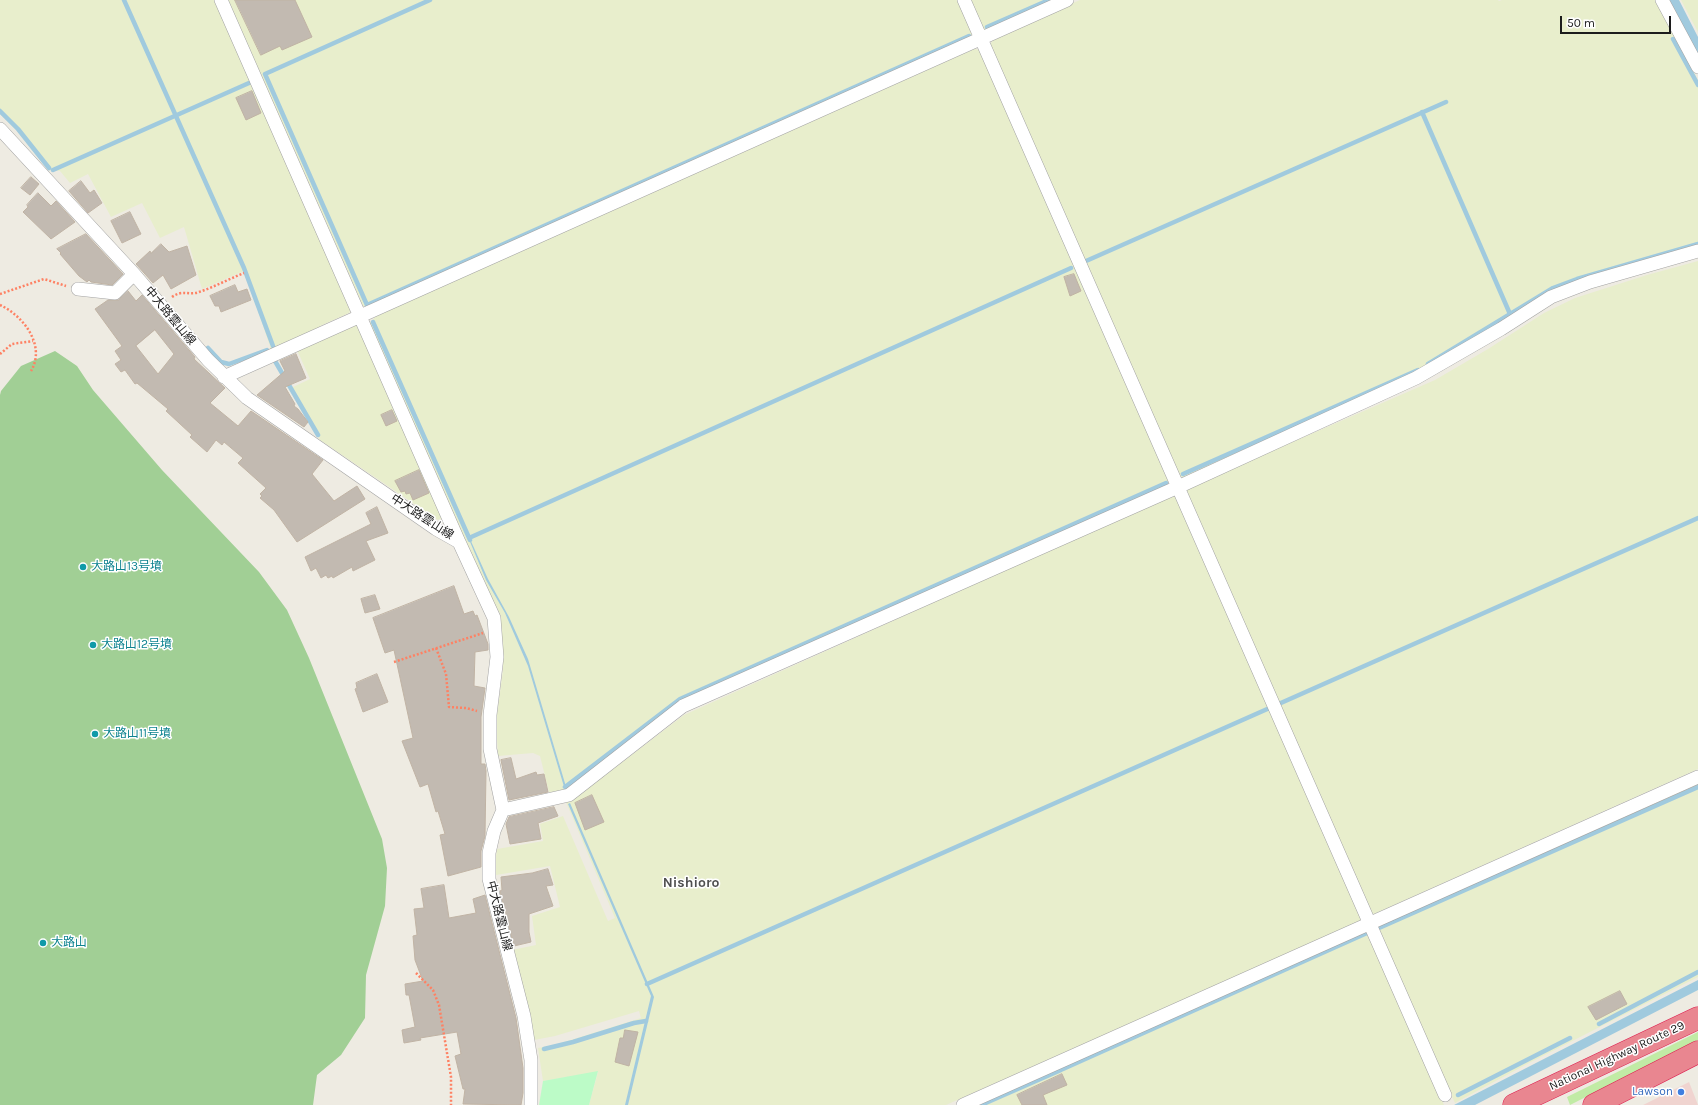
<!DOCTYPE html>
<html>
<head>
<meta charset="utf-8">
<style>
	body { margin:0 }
	#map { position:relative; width:1698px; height:1105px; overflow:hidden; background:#eeebe2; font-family:Karla,sans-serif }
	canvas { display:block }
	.scale { position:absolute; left:1560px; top:16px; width:111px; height:18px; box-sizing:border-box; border:2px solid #1c1c1c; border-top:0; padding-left:5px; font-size:12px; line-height:14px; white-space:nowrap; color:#1c1c1c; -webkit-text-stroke:3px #fff; paint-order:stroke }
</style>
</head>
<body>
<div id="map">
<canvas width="1698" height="1105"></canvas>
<div class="scale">50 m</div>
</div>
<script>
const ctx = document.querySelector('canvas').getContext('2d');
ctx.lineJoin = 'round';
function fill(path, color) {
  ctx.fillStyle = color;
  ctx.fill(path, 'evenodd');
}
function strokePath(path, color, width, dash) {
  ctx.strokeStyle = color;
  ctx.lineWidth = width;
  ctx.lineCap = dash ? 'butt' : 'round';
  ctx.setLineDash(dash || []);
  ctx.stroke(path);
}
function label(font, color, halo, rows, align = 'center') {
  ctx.font = font + ' Karla,"Noto Sans JP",sans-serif';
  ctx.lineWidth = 3;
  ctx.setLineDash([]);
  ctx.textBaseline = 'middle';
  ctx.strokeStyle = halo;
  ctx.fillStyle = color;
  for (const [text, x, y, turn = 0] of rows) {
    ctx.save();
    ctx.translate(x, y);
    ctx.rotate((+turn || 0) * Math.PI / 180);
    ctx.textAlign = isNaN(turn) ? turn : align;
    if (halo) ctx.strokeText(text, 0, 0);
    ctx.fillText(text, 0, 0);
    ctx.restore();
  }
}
const commercial = new Path2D(`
	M 1689,1082 L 1698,1105 L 1643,1105 Z`);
const farmland = new Path2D(`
	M 0,0 L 216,0 L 351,309 L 349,313 L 320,326 L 320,328 L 270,350 L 270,346 L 244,271 L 202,289 L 184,227 L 160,238 L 142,203 L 111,217 L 88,174 L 70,183 L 60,171 L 48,170 L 17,131 L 0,114 Z
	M 228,0 L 958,0 L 972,33 L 972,38 L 370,306 L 363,306 Z
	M 969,0 L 1055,0 L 986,30 L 981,28 Z
	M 1080,0 L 1498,0 L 1499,1 L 1502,0 L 1656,0 L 1698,80 L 1698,246 L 1556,290 L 1421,371 L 1183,478 L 1178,474 L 989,47 L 994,38 Z
	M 1681,0 L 1698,0 L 1698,32 L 1692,21 Z
	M 974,49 L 980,50 L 1169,479 L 1166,486 L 678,703 L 564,791 L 549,792 L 540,756 L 533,753 L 498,756 L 496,722 L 503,670 L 501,637 L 496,617 L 501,616 L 474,563 L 369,324 L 376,316 Z
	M 1698,261 L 1698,769 L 1374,914 L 1370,912 L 1186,493 L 1187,488 L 1435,380 L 1488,349 L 1544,313 L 1575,298 L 1647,275 Z
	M 354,324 L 361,328 L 444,517 L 438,520 L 320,440 L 291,388 L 310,379 L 297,350 Z
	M 1172,495 L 1177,498 L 1361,916 L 1360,921 L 946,1105 L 589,1105 L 598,1072 L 543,1081 L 538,1048 L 558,1044 L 641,1018 L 639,1011 L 555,1036 L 534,1040 L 512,950 L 536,945 L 532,916 L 560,907 L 550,866 L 496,875 L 494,872 L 497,849 L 543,841 L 540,824 L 563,816 L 608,921 L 615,918 L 566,802 L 574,799 L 684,715 Z
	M 1698,783 L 1698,977 L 1529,1063 L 1455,1103 L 1377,931 L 1378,925 Z
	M 1366,931 L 1368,932 L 1444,1105 L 975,1105 Z`);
const grass = new Path2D(`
	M 1698,1032 L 1698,1040 L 1570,1105 L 1567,1097 Z`);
const forest = new Path2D(`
	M 55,351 L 77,366 L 93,390 L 162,470 L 259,572 L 287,610 L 309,658 L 382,839 L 387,868 L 385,906 L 366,975 L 365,1018 L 341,1055 L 317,1075 L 313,1105 L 0,1105 L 0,395 L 1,391 L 21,366 Z`);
const park = new Path2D(`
	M 598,1071 L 589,1105 L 539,1105 L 543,1081 Z`);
const water = new Path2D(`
	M 1669,0 L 1679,0 L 1698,37 L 1698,56 Z
	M 468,537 L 470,539 L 488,579 L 509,617 L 528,659 L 567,790 L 565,790 L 528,666 L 505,613 L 486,580 Z
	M 570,803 L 654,997 L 628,1105 L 625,1105 L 651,996 L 568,804 Z
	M 1698,980 L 1698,990 L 1475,1105 L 1454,1105 Z`);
const stream = new Path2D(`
	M 124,0 L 244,268 L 273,346
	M 430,0 L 265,74 L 367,305 L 969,36
	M 987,27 L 1049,0
	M 1673,39 L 1698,85
	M 0,111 L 18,129 L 49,168
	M 1422,112 L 1510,314
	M 53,170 L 249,83
	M 1086,261 L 1446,102
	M 373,322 L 470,540
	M 208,348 L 221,362 L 229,364 L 267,350
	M 275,361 L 318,435
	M 1428,364 L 1553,288 L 1577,279 L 1698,244
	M 1183,474 L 1418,370
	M 469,538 L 1071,268
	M 565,787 L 680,699 L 1166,483
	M 1379,928 L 1698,787
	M 647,984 L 1698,518
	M 1599,1024 L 1698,972
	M 544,1049 L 573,1042 L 634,1023 L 646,1021
	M 1063,1069 L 1367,933
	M 1458,1095 L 1570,1038
	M 981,1105 L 1061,1070`);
const building = new Path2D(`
	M 235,0 L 295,0 L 312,37 L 282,50 L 280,46 L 261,55 Z
	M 252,91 L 261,113 L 246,120 L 236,98 Z
	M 31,177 L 39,184 L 30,195 L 21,188 Z
	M 81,181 L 90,193 L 94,190 L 102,203 L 88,213 L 69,191 Z
	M 38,193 L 51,206 L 56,201 L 75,222 L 51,239 L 23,212 L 28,207 L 27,205 Z
	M 130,212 L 141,234 L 122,243 L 111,221 Z
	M 86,234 L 123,274 L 112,285 L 91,282 L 89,280 L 87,282 L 79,276 L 60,254 L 61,253 L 57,249 Z
	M 161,244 L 169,252 L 187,246 L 196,275 L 171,289 L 163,275 L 153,283 L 136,264 L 150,251 L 151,253 Z
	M 1074,274 L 1081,291 L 1070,296 L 1064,277 Z
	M 235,285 L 238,292 L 247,289 L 251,300 L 221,312 L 219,306 L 215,306 L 210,296 Z
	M 128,291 L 136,301 L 142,295 L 195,357 L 194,359 L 225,388 L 210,403 L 238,426 L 251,411 L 323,460 L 312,474 L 334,501 L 357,486 L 365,499 L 297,542 L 274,510 L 260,498 L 262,496 L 260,494 L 266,488 L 238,463 L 243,458 L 224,442 L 222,445 L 216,440 L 207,452 L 190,437 L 192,435 L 166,411 L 168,409 L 137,383 L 135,384 L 125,370 L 121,372 L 115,364 L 121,360 L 115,351 L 122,346 L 95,309 L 108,300 L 118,300 ZM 155,330 L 174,354 L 158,374 L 136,346 Z
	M 296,354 L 306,378 L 285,387 L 295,404 L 294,406 L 298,409 L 308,422 L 304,427 L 257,395 L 285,371 L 280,361 Z
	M 392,410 L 397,421 L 386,426 L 381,415 Z
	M 419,470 L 429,493 L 413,500 L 410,493 L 406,494 L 405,491 L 401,492 L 395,481 Z
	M 377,507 L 388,533 L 366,541 L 375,560 L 353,571 L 352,567 L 333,578 L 332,576 L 328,578 L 326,575 L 321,578 L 316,568 L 311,571 L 305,557 L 371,524 L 366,513 Z
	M 454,586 L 464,614 L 473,611 L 475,616 L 477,615 L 488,644 L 488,650 L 475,652 L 474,686 L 485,688 L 481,717 L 481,764 L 485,764 L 486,771 L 485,836 L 481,851 L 481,867 L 448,876 L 440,835 L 445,834 L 438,811 L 436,812 L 428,784 L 420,787 L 402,741 L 413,738 L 394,650 L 385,653 L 373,618 Z
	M 375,595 L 380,609 L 365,613 L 361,599 Z
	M 377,674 L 388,702 L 363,712 L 355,689 L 357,688 L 356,683 Z
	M 511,758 L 516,779 L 536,772 L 537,775 L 544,774 L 548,792 L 509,800 L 501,760 Z
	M 592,795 L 604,822 L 585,830 L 575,803 Z
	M 554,807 L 558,816 L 538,823 L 541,839 L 510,844 L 506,824 L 509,817 Z
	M 548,869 L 553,885 L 546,886 L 553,906 L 529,914 L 529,932 L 531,942 L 514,946 L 500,891 L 502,890 L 501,877 L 532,873 Z
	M 444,885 L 449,918 L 476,913 L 473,899 L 485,895 L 516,1018 L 523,1068 L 523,1093 L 521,1105 L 463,1104 L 465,1089 L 463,1089 L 455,1056 L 461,1054 L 457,1032 L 420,1038 L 421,1040 L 404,1043 L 402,1030 L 415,1027 L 409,995 L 406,995 L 405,984 L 423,981 L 415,960 L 413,936 L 417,935 L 414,909 L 424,908 L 421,889 Z
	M 1620,991 L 1627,1004 L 1596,1020 L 1588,1007 Z
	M 625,1030 L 638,1032 L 629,1066 L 615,1062 L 620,1038 L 623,1038 Z
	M 1062,1074 L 1067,1085 L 1043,1095 L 1047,1105 L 1022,1105 L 1017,1095 Z`);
const path = new Path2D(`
	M 0,294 L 44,279 L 66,286
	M 172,297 C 183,289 189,296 199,292 C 214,287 229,279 244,273
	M 0,305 C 24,316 46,346 31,371
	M 0,354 L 12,344 L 33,341
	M 436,648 L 446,674 L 449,707 L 466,708 L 477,711
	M 394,662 L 483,633
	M 416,973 L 433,990 L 439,1005 L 451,1077 L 451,1105`);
const street = new Path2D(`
	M 221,0 L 459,542
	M 964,0 L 1445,1095
	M 1662,0 L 1698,67
	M 0,129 L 134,274 L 208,360 L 247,398 L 436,529 L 459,542 L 494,618 L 497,657 L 490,715 L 490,749 L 503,810 L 494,831 L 489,853 L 489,879 L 524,1016 L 531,1060 L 531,1105
	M 78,289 L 115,293 L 134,274
	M 224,377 L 1067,0
	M 503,810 L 569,795 L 683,706 L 1178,487 L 1416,378 L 1501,329 L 1551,297 L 1590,282 L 1698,251
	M 963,1105 L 1698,777`);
const highway = new Path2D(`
	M 1514,1105 L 1698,1018
	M 1594,1105 L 1698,1052`);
const markers = [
	[83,567,4,"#0f9aa8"],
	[93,645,4,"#0f9aa8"],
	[95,734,4,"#0f9aa8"],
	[43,943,4,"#0f9aa8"],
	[1681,1092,4,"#3f7fe0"]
];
const streetNames = [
	["中大路雲山線",170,316,50],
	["中大路雲山線",422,517,33],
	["中大路雲山線",499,916,76],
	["National Highway Route 29",1617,1056,-25]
];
const cultureNames = [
	["大路山13号墳",91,567],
	["大路山12号墳",101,645],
	["大路山11号墳",103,734],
	["大路山",51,943]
];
const shopNames = [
	["Lawson",1673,1092]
];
const quarterNames = [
	["Nishioro",691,883]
];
fill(commercial, '#f0d4d0');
fill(farmland, '#e8eecc');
fill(grass, '#c1eba5');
fill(forest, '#a1cf95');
fill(park, '#bcfbc7');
fill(water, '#a0cade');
strokePath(stream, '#a0cade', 4.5);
fill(building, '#c2bab1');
strokePath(building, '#c0b3a4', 1);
strokePath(street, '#a3a3a3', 14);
strokePath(highway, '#dd1e4f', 23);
strokePath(path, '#fe8163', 2.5, [2, 2]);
strokePath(street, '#fff', 13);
strokePath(highway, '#e98690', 22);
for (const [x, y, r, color] of markers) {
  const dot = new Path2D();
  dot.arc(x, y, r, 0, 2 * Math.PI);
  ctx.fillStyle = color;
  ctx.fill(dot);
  strokePath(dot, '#fff', 1.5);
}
label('12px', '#1c1c1c', '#fff', streetNames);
label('12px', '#0d838f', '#fff', cultureNames, 'left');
label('12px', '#366cbe', '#fff', shopNames, 'right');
label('bold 14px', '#4f4f4f', '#fff', quarterNames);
</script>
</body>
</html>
